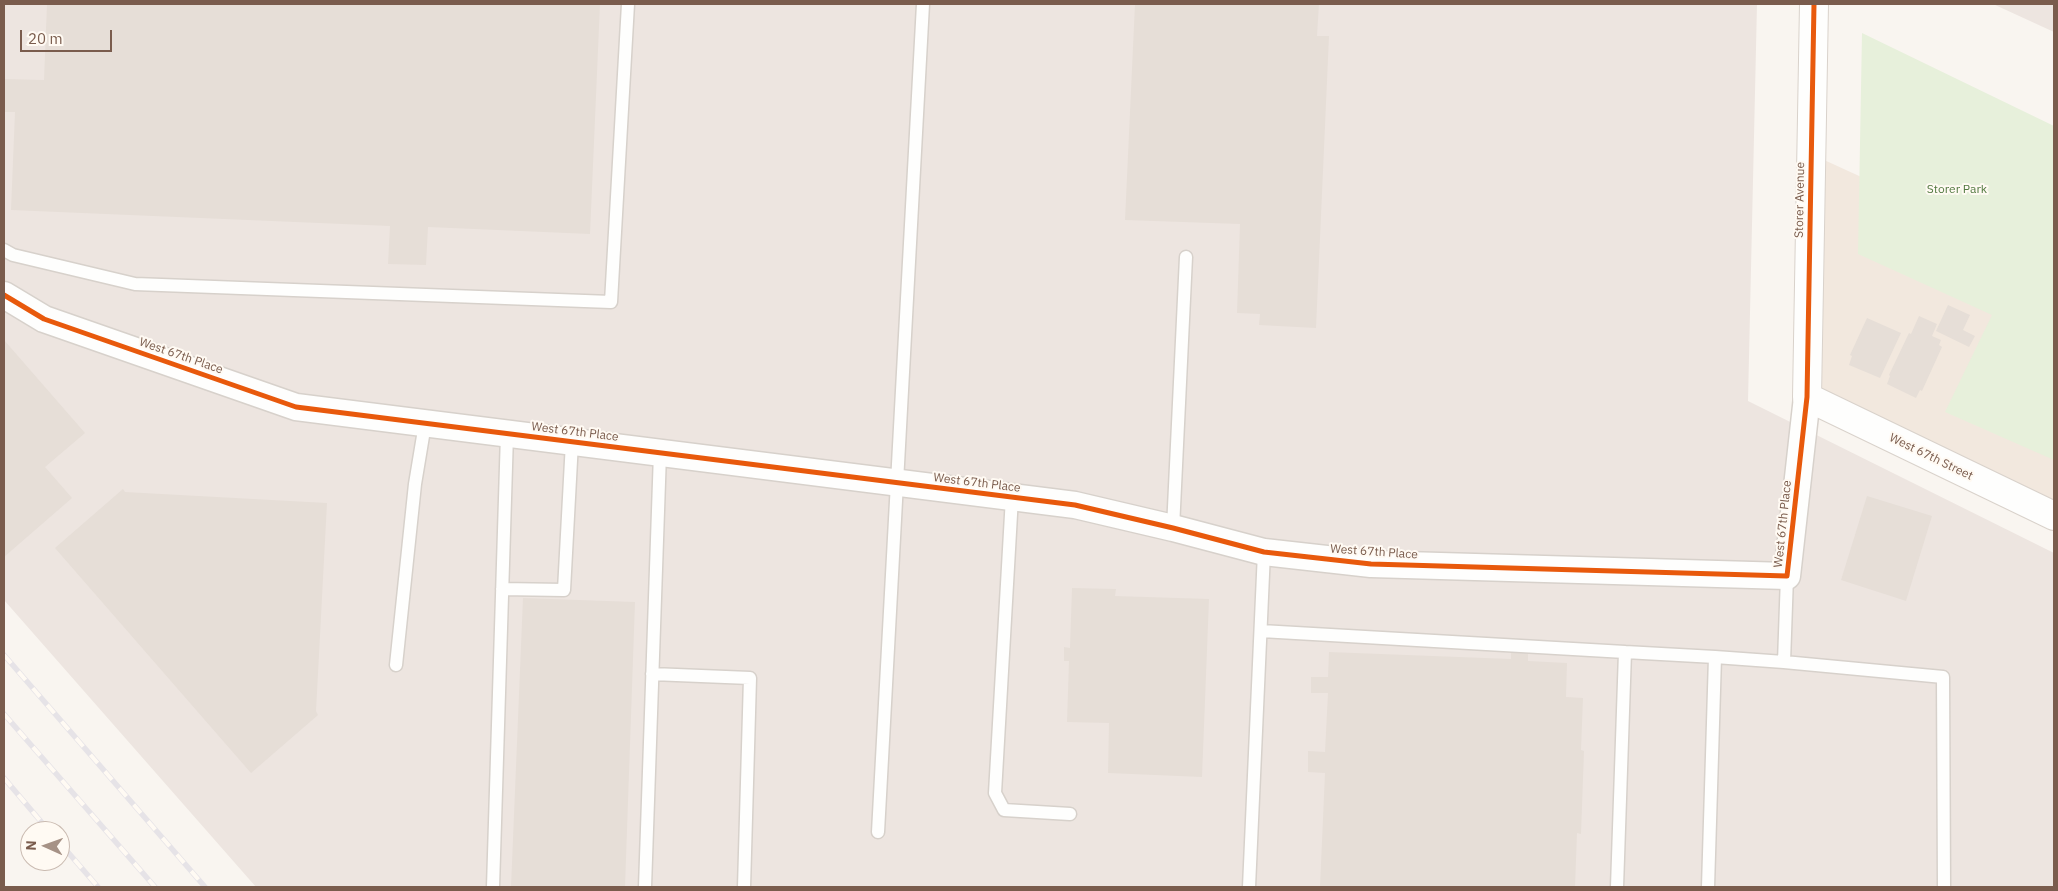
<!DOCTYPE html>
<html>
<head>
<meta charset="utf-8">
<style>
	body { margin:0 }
	#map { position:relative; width:2058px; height:891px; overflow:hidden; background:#f9f5f0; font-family:"IBM Plex Sans",sans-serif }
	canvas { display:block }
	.frame { position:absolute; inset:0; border:5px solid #7a5c4d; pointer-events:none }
	.north { position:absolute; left:20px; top:821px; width:50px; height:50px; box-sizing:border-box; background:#fffaf3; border:1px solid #cabbb1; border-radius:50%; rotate:272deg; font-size:14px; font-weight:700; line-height:20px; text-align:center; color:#7a5c4d }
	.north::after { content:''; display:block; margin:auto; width:18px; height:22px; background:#a69286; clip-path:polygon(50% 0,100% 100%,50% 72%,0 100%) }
	.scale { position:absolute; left:20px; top:30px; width:92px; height:22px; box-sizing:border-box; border:2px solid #7a5c4d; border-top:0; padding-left:6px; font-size:15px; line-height:18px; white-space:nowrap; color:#7a5c4d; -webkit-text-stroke:4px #fffaf3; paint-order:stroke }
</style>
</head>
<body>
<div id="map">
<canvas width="2058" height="891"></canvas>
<div class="frame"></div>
<div class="north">N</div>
<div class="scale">20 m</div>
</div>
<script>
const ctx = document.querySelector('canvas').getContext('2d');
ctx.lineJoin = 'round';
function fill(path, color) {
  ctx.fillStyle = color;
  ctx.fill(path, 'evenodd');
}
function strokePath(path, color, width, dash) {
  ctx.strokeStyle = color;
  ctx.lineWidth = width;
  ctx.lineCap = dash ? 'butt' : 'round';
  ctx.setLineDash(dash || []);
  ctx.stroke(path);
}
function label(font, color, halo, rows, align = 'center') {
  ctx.font = font + ' "IBM Plex Sans",sans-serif';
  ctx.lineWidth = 4;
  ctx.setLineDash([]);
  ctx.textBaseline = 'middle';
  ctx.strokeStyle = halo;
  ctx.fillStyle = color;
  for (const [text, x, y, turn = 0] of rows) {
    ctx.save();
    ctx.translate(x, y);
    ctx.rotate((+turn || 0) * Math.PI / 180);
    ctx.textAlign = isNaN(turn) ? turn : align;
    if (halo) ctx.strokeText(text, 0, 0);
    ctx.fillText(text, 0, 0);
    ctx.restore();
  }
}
const residential = new Path2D(`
	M 1811,154 L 2054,265 L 2054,516 L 1807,397 Z`);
const industrial = new Path2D(`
	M 4,4 L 1757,4 L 1748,401 L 2054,553 L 2054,887 L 256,887 L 4,600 Z
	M 1993,4 L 2054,4 L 2054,32 Z`);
const green = new Path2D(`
	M 1862,33 L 2054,126 L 2054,460 L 1945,412 L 1992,315 L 1858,254 Z`);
const building = new Path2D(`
	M 47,4 L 600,4 L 590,234 L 428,227 L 426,265 L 388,264 L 390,226 L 11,210 L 15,112 L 4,112 L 4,79 L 44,80 Z
	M 1135,4 L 1319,4 L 1317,36 L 1329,36 L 1316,328 L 1259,325 L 1260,314 L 1237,313 L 1240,224 L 1125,220 Z
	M 1948,305 L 1970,315 L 1963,330 L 1975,336 L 1969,347 L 1936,331 Z
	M 1919,316 L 1937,324 L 1932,336 L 1941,340 L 1939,345 L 1942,347 L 1922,391 L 1920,390 L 1916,398 L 1887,384 L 1890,376 L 1889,375 L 1909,333 L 1911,334 Z
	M 1867,318 L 1901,333 L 1880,378 L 1849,365 L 1852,356 L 1850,355 Z
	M 4,340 L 85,433 L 45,467 L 72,498 L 4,557 Z
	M 123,489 L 125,492 L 327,503 L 316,711 L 318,715 L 251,773 L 55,548 Z
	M 1867,496 L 1932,516 L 1906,601 L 1841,580 Z
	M 1072,588 L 1116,589 L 1115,596 L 1209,599 L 1202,777 L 1108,773 L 1109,723 L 1067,722 L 1069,661 L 1064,661 L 1064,647 L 1070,648 Z
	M 523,598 L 635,602 L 625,887 L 511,887 Z
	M 1511,646 L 1528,647 L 1528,661 L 1567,663 L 1566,697 L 1583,698 L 1581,750 L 1584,751 L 1581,834 L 1577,833 L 1575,887 L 1320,887 L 1325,773 L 1308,772 L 1308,751 L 1325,752 L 1328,693 L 1311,693 L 1311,677 L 1328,677 L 1329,652 L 1511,659 Z`);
const lane = new Path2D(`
	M 4,250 L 13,255 L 135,284 L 611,302 L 628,4
	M 1012,497 L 995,793 L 1004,810 L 1070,814
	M 1173,528 L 1186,257
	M 502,589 L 564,590 L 572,442
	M 1261,631 L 1625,652
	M 1715,657 L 1784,662 L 1787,576
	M 1784,662 L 1943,677 L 1944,887
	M 396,665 L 415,484 L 425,424
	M 652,674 L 750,678 L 744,887
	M 878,832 L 923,4
	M 493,887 L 507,434
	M 645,887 L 660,453
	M 1249,887 L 1264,552
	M 1617,887 L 1625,652 L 1715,657 L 1708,887`);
const street = new Path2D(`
	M 4,295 L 44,319 L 296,407 L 1075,505 L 1173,528 L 1264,552 L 1371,564 L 1787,576 L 1807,397`);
const secondary = new Path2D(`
	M 1814,4 L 1807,397 L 2054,516`);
const rail = new Path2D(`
	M 4,655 L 205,887
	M 4,714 L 155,887
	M 4,778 L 49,831
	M 60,843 L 98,887`);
const cycleway = new Path2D(`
	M 4,295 L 44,319 L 296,407 L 1075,505 L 1173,528 L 1264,552 L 1371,564 L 1787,576 L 1807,397 L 1814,4`);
const parkNames = [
	["Storer Park",1957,190]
];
const streetNames = [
	["Storer Avenue",1800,200,-89],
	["West 67th Place",181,356,19],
	["West 67th Place",575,432,7],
	["West 67th Street",1931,457,26],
	["West 67th Place",977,483,7],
	["West 67th Place",1783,524,-84],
	["West 67th Place",1374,552,4]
];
fill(residential, '#f2e8de');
fill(industrial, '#ede5e0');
fill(green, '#e7f0db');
fill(building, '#e6ded7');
strokePath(lane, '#d7d1cb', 15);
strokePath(street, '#d7d1cb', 29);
strokePath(secondary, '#d9d2cb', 30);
strokePath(lane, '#fefefd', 12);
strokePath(street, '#fefefd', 26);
strokePath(secondary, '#fefefd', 28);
strokePath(rail, '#e6e3e7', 5.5);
strokePath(rail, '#fffaf3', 4, [11]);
strokePath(cycleway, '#e8590c', 5);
label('12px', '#537a41', '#fffaf3', parkNames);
label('12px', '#7a5c4d', '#fffaf3', streetNames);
</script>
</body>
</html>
